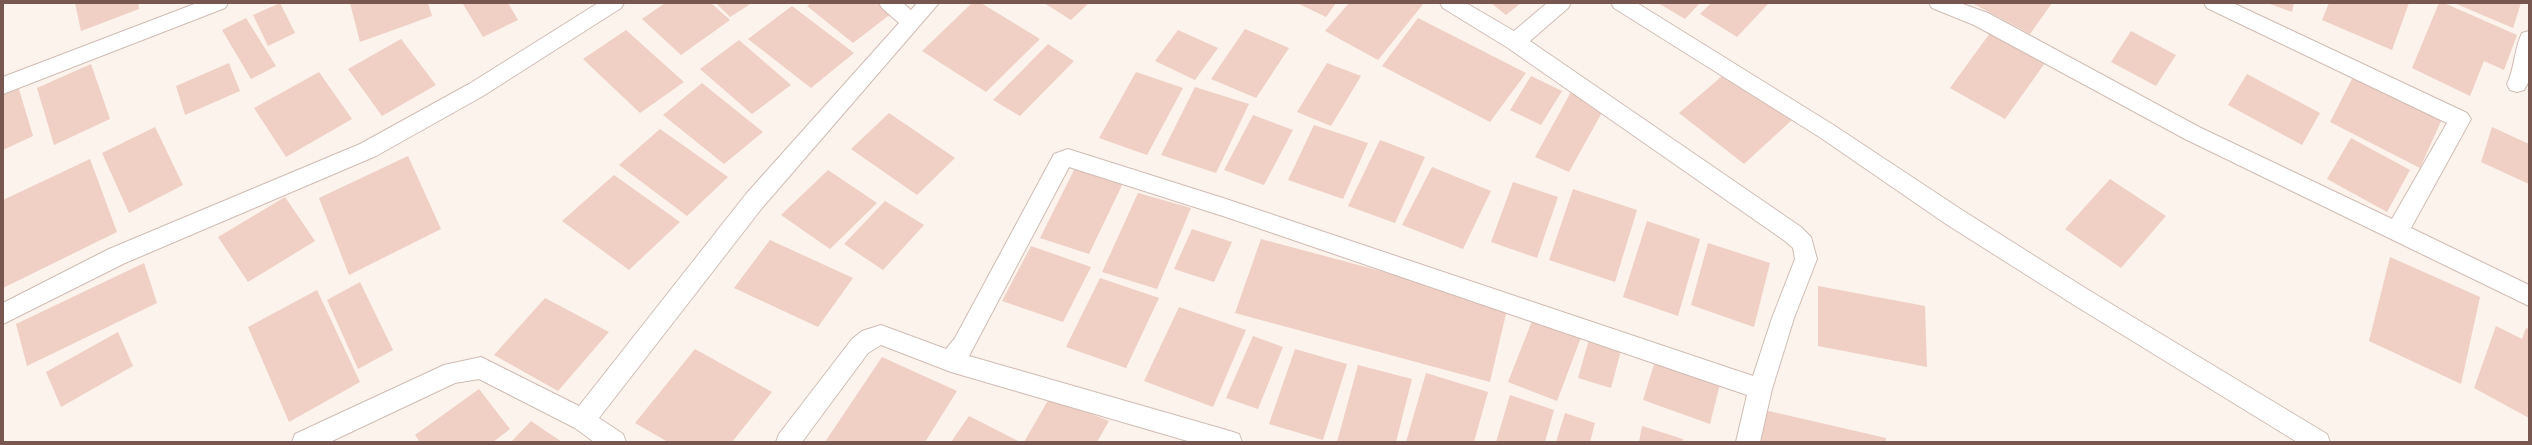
<!DOCTYPE html>
<html>
<head>
<meta charset="utf-8">
<style>
	body { margin:0 }
	#map { position:relative; width:2532px; height:445px; overflow:hidden; background:#fcf3ec; font-family:Karla,sans-serif }
	canvas { display:block }
	.frame { position:absolute; inset:0; border:4px solid #775750; pointer-events:none }
</style>
</head>
<body>
<div id="map">
<canvas width="2532" height="445"></canvas>
<div class="frame"></div>
</div>
<script>
const ctx = document.querySelector('canvas').getContext('2d');
ctx.lineJoin = 'round';
function fill(path, color) {
  ctx.fillStyle = color;
  ctx.fill(path, 'evenodd');
}
function strokePath(path, color, width, dash) {
  ctx.strokeStyle = color;
  ctx.lineWidth = width;
  ctx.lineCap = dash ? 'butt' : 'round';
  ctx.setLineDash(dash || []);
  ctx.stroke(path);
}
const building = new Path2D(`
	M 75,3 L 138,3 L 139,9 L 81,31 Z
	M 280,3 L 295,33 L 268,46 L 253,15 Z
	M 350,3 L 428,3 L 432,16 L 360,42 Z
	M 465,3 L 508,3 L 518,20 L 483,37 L 463,4 Z
	M 665,3 L 711,3 L 730,20 L 681,55 L 642,19 Z
	M 716,3 L 752,3 L 730,17 Z
	M 811,3 L 878,3 L 892,13 L 853,43 L 807,6 Z
	M 972,3 L 981,3 L 1040,39 L 986,92 L 922,51 Z
	M 1044,3 L 1089,3 L 1071,20 Z
	M 1297,3 L 1336,3 L 1326,17 Z
	M 1349,3 L 1424,3 L 1378,60 L 1325,31 Z
	M 1491,3 L 1521,3 L 1506,15 Z
	M 1658,3 L 1700,3 L 1685,19 Z
	M 1711,3 L 1769,3 L 1737,37 L 1700,14 Z
	M 1972,3 L 2052,3 L 2030,34 Z
	M 2267,3 L 2294,3 L 2292,12 Z
	M 2329,3 L 2409,3 L 2392,50 L 2322,20 Z
	M 2439,3 L 2444,3 L 2517,35 L 2504,70 L 2484,61 L 2470,96 L 2412,68 Z
	M 2454,3 L 2521,3 L 2513,28 Z
	M 792,6 L 854,53 L 811,88 L 748,39 Z
	M 246,18 L 276,66 L 251,79 L 222,30 Z
	M 1418,18 L 1526,73 L 1490,122 L 1382,66 Z
	M 1245,29 L 1289,48 L 1256,98 L 1211,79 Z
	M 626,30 L 684,82 L 640,113 L 583,59 Z
	M 1178,30 L 1218,48 L 1195,80 L 1155,61 Z
	M 2131,31 L 2176,55 L 2156,86 L 2111,62 Z
	M 1990,33 L 2045,63 L 2005,119 L 1950,88 Z
	M 401,39 L 436,85 L 382,116 L 348,69 Z
	M 739,40 L 791,85 L 752,114 L 700,69 Z
	M 1048,44 L 1074,61 L 1020,116 L 993,100 Z
	M 229,63 L 240,91 L 185,115 L 176,86 Z
	M 1327,63 L 1361,76 L 1331,126 L 1297,112 Z
	M 91,64 L 110,119 L 54,145 L 37,88 Z
	M 1728,71 L 1793,119 L 1744,164 L 1679,113 Z
	M 319,72 L 352,119 L 286,157 L 254,108 Z
	M 1136,72 L 1183,88 L 1147,155 L 1099,138 Z
	M 2247,74 L 2320,113 L 2302,145 L 2228,105 Z
	M 2354,75 L 2442,119 L 2420,168 L 2330,122 Z
	M 1531,76 L 1562,91 L 1541,125 L 1510,110 Z
	M 702,83 L 763,132 L 724,164 L 663,115 Z
	M 18,86 L 33,136 L 3,150 L 3,92 Z
	M 1195,87 L 1249,104 L 1216,173 L 1161,155 Z
	M 1571,92 L 1605,107 L 1569,172 L 1535,157 Z
	M 889,113 L 955,158 L 917,195 L 851,149 Z
	M 1253,115 L 1293,130 L 1264,185 L 1224,170 Z
	M 1314,125 L 1368,143 L 1343,199 L 1288,180 Z
	M 155,127 L 183,185 L 129,213 L 102,153 Z
	M 2492,127 L 2529,144 L 2529,184 L 2481,162 Z
	M 660,129 L 728,177 L 687,216 L 619,165 Z
	M 2351,138 L 2410,170 L 2387,212 L 2327,179 Z
	M 1380,140 L 1425,157 L 1395,223 L 1348,206 Z
	M 408,156 L 441,229 L 349,275 L 319,198 Z
	M 90,159 L 117,232 L 3,288 L 3,200 Z
	M 1432,167 L 1491,191 L 1463,249 L 1402,225 Z
	M 1075,168 L 1123,183 L 1089,254 L 1040,238 Z
	M 828,170 L 877,203 L 830,249 L 781,215 Z
	M 614,175 L 680,222 L 629,270 L 562,221 Z
	M 2110,179 L 2166,216 L 2121,268 L 2065,229 Z
	M 1513,182 L 1558,197 L 1537,258 L 1491,242 Z
	M 1573,189 L 1637,210 L 1615,282 L 1549,260 Z
	M 1138,193 L 1191,208 L 1157,289 L 1102,272 Z
	M 285,197 L 315,241 L 248,282 L 218,237 Z
	M 885,201 L 924,225 L 883,270 L 844,244 Z
	M 1647,221 L 1700,239 L 1678,316 L 1623,297 Z
	M 1192,229 L 1232,242 L 1214,282 L 1174,269 Z
	M 1261,239 L 1508,305 L 1490,382 L 1235,313 Z
	M 770,240 L 853,278 L 818,327 L 734,288 Z
	M 1708,243 L 1770,263 L 1754,327 L 1691,305 Z
	M 1031,246 L 1091,267 L 1063,322 L 1002,301 Z
	M 2390,257 L 2480,297 L 2461,384 L 2369,341 Z
	M 144,263 L 157,303 L 27,366 L 16,324 Z
	M 1100,278 L 1159,298 L 1126,368 L 1066,347 Z
	M 360,282 L 393,350 L 358,369 L 327,300 Z
	M 1818,286 L 1925,306 L 1927,367 L 1818,346 Z
	M 317,290 L 360,382 L 289,422 L 248,327 Z
	M 545,298 L 609,332 L 558,391 L 494,355 Z
	M 1179,307 L 1246,330 L 1213,407 L 1144,381 Z
	M 1534,316 L 1582,335 L 1557,401 L 1508,382 Z
	M 2496,326 L 2522,339 L 2526,328 L 2529,329 L 2529,418 L 2474,388 Z
	M 118,332 L 133,366 L 61,407 L 46,372 Z
	M 1253,336 L 1283,347 L 1258,409 L 1226,398 Z
	M 1590,336 L 1622,347 L 1611,388 L 1578,378 Z
	M 695,349 L 772,392 L 732,442 L 668,442 L 635,423 Z
	M 1295,349 L 1347,364 L 1323,440 L 1269,424 Z
	M 882,357 L 957,391 L 925,442 L 825,442 Z
	M 1655,361 L 1720,384 L 1710,424 L 1643,400 Z
	M 1358,365 L 1412,379 L 1396,442 L 1337,442 Z
	M 1426,373 L 1488,392 L 1474,442 L 1406,442 Z
	M 479,389 L 510,429 L 493,442 L 420,442 L 415,435 Z
	M 1510,395 L 1554,410 L 1545,442 L 1496,442 Z
	M 1050,397 L 1109,421 L 1097,442 L 1024,442 Z
	M 1760,409 L 1886,438 L 1886,442 L 1757,442 Z
	M 1565,413 L 1595,423 L 1590,442 L 1556,442 Z
	M 969,416 L 1020,442 L 951,442 Z
	M 531,421 L 562,442 L 511,442 Z
	M 1642,426 L 1683,439 L 1683,442 L 1639,442 Z`);
const minor = new Path2D(`
	M 197,3 L 228,3 L 225,8 L 3,94 L 3,77 Z
	M 598,3 L 624,3 L 621,8 L 483,96 L 376,156 L 125,263 L 3,324 L 3,303 L 109,249 L 360,144 L 469,84 Z
	M 879,3 L 903,3 L 911,10 L 917,3 L 939,3 L 762,208 L 599,418 L 623,434 L 626,442 L 594,442 L 575,428 L 479,379 L 455,383 L 330,442 L 292,442 L 295,434 L 444,365 L 481,357 L 579,406 L 746,194 L 899,23 L 882,8 Z
	M 1440,3 L 1466,3 L 1514,31 L 1547,3 L 1571,3 L 1568,8 L 1530,41 L 1801,227 L 1811,237 L 1817,259 L 1794,318 L 1772,389 L 1760,442 L 1736,442 L 1747,395 L 1226,217 L 1069,167 L 969,356 L 1230,431 L 1239,434 L 1242,442 L 1191,442 L 951,372 L 881,345 L 868,353 L 802,442 L 776,442 L 779,434 L 852,339 L 862,331 L 881,325 L 946,349 L 955,338 L 1054,154 L 1068,149 L 1226,199 L 1753,376 L 1772,318 L 1795,259 L 1793,248 L 1785,241 L 1508,48 L 1443,8 Z
	M 1611,3 L 1637,3 L 1835,126 L 1962,210 L 2090,291 L 2327,434 L 2330,442 L 2297,442 L 2074,305 L 1946,224 L 1821,138 L 1614,8 Z
	M 1929,3 L 1960,3 L 1988,13 L 2199,127 L 2392,219 L 2447,123 L 2207,8 L 2204,3 L 2233,3 L 2467,113 L 2471,119 L 2411,228 L 2529,285 L 2529,306 L 2185,139 L 1974,25 L 1932,8 Z
	M 2529,31 L 2529,81 L 2524,90 L 2517,92 L 2510,90 L 2507,84 C 2515,68 2514,49 2522,33 Z`);
fill(building, '#f0cfc5');
strokePath(minor, '#d1bcb4', 2);
fill(minor, '#fff');
</script>
</body>
</html>
